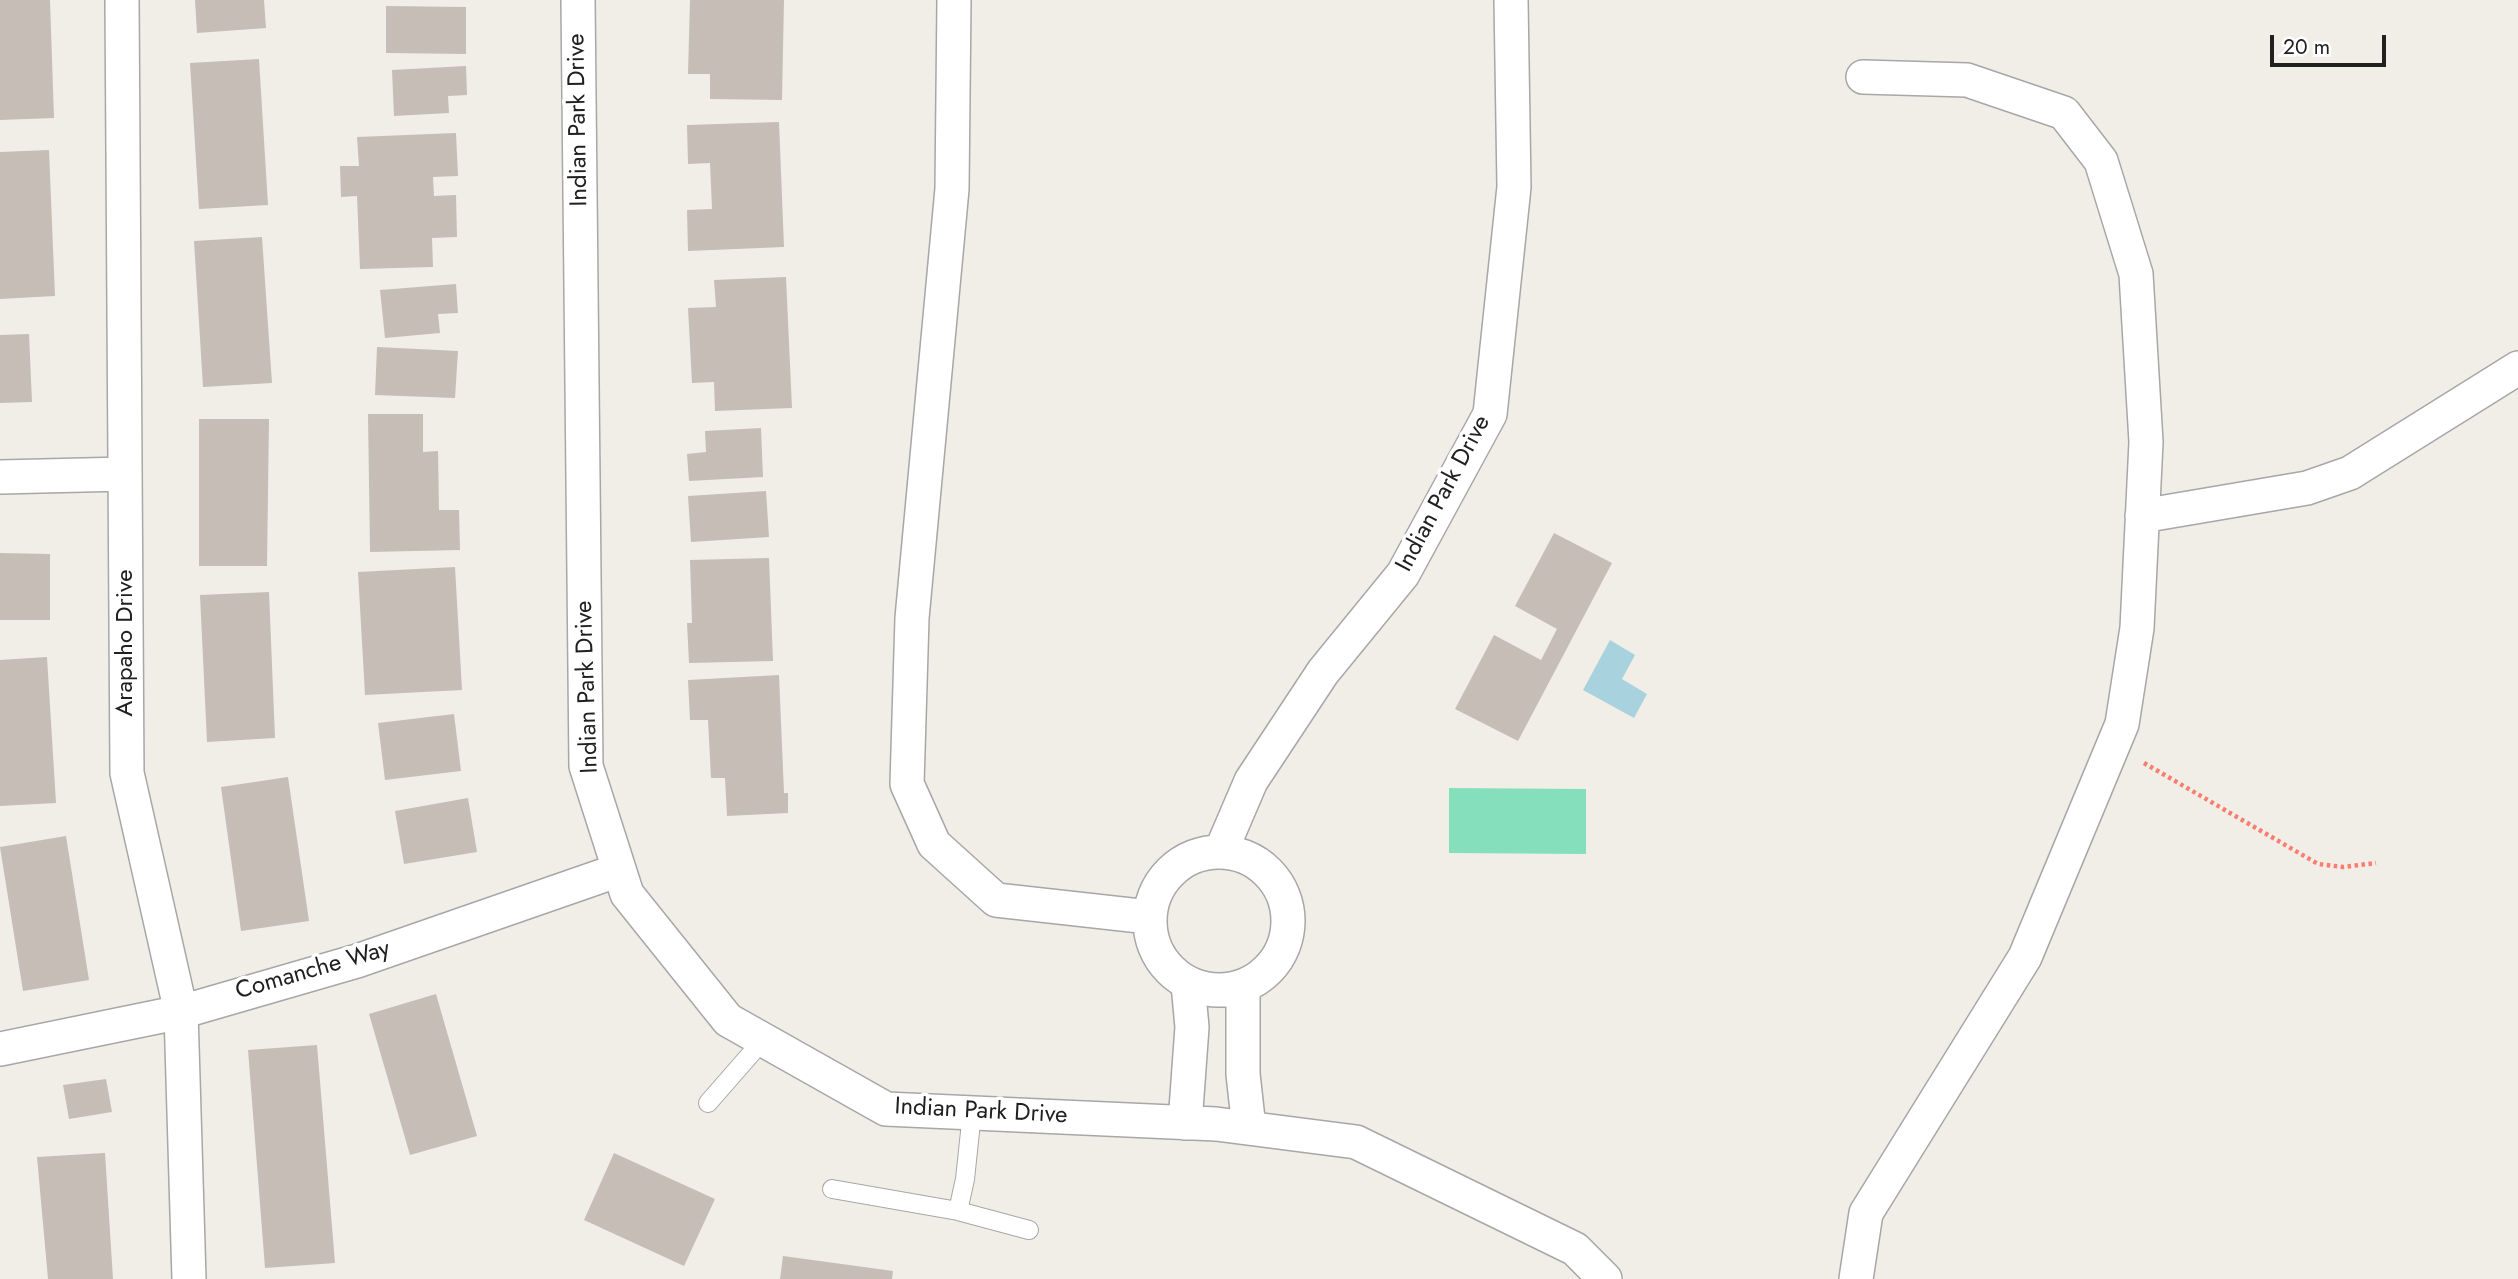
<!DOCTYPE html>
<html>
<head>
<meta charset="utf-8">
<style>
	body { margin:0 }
	#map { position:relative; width:2518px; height:1279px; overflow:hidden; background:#f1eee7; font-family:Jost,sans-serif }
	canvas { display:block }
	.scale { position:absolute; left:2270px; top:35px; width:116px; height:32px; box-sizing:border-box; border:4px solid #202020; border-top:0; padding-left:9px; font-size:21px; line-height:24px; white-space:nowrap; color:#202020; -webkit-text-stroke:5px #fff; paint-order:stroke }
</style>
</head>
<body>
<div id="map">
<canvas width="2518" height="1279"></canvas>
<div class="scale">20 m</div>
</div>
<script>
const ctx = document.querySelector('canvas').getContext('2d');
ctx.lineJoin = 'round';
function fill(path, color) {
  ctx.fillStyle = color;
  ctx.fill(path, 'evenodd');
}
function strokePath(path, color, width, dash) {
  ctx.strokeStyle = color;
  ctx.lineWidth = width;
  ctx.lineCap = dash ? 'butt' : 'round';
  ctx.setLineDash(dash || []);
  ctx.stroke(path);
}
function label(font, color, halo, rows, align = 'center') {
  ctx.font = font + ' Jost,sans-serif';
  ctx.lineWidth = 7;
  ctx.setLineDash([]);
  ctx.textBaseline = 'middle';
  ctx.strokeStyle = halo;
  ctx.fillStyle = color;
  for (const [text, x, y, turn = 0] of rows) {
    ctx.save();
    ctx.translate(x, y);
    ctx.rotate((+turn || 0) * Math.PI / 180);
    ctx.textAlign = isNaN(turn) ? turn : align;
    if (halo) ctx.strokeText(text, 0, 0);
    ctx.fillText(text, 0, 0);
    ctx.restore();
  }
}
const pitch = new Path2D(`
	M 1449,788 L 1586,789 L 1586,854 L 1449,853 Z`);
const water = new Path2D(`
	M 1610,640 L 1635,655 L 1622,679 L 1647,694 L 1634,718 L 1583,690 Z`);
const building = new Path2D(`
	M 0,0 L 50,0 L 54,118 L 0,120 Z
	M 195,0 L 264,0 L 266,28 L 197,33 Z
	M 690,0 L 784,0 L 782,100 L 710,99 L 710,74 L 688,74 Z
	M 386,6 L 466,7 L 466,54 L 386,53 Z
	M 259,59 L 268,205 L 199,209 L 190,63 Z
	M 466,66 L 467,95 L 448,96 L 449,113 L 394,116 L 392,70 Z
	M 779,122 L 784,247 L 688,251 L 687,210 L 712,209 L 710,163 L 688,164 L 687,125 Z
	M 456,133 L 458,176 L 433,177 L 434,196 L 456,195 L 457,237 L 432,238 L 433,267 L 360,269 L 357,196 L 341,197 L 340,166 L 359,166 L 357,137 Z
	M 49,150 L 55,296 L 0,299 L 0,152 Z
	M 262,237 L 272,383 L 203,387 L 194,241 Z
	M 786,277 L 792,408 L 715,411 L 714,382 L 692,383 L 688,308 L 716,307 L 714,280 Z
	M 456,284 L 458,313 L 438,314 L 440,333 L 385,338 L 380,290 Z
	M 29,334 L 32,402 L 0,403 L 0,335 Z
	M 377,347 L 458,351 L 455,398 L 375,395 Z
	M 368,414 L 423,414 L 423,452 L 438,451 L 439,510 L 459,510 L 460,550 L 370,552 Z
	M 199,419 L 269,419 L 267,566 L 199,566 Z
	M 761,428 L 763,477 L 689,481 L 687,454 L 706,452 L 705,431 Z
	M 766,491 L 769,537 L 691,542 L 688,496 Z
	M 1554,533 L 1612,563 L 1518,741 L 1455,709 L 1494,635 L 1541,660 L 1557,629 L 1515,606 Z
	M 0,553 L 50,554 L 50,620 L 0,620 Z
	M 769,558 L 773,661 L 689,663 L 687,623 L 692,623 L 690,560 Z
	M 455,567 L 462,690 L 365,695 L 358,572 Z
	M 269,592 L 275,738 L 207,742 L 200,595 Z
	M 47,657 L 56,803 L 0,806 L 0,660 Z
	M 779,675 L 784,793 L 788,793 L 788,813 L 727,816 L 725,778 L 711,778 L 708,720 L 690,720 L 688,680 Z
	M 454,714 L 461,771 L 385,780 L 378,723 Z
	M 288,777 L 309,921 L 241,931 L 221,787 Z
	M 468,798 L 477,852 L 404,864 L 395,811 Z
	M 66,836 L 89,980 L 23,991 L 0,847 Z
	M 436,994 L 477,1136 L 410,1155 L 369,1014 Z
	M 317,1045 L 335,1263 L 265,1268 L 248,1050 Z
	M 106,1079 L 112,1112 L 69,1119 L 63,1085 Z
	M 105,1153 L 113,1279 L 48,1279 L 37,1157 Z
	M 614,1153 L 715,1199 L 684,1266 L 584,1220 Z
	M 783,1256 L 893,1271 L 892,1279 L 780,1279 Z`);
const path = new Path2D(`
	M 2144,763 L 2318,864 L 2343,867 L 2376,863`);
const service = new Path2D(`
	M 708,1103 L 763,1040
	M 972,1113 L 965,1179 L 958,1211 L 1029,1230
	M 832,1189 L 958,1211`);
const minor = new Path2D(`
	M 122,0 L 127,773 L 181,1012 L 189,1279
	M 578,0 L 586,766 L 627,894 L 728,1020 L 886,1109 L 1216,1124 L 1356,1142 L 1575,1249 L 1605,1279
	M 954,0 L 952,189 L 912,618 L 907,784 L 934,844 L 996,900 L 1149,917
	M 0,477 L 125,474
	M 2142,516 L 2307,488 L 2350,473 L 2518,368
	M 1221,851 L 1251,781 L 1323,672 L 1403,574 L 1490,414 L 1514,187 L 1511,0
	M1150 921a69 69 0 1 1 138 0a69 69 0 1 1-138 0Z
	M 1243,987 L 1243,1074 L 1249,1128
	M 0,1049 L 181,1012 L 357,961 L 619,870
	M 1185,1123 L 1192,1027 L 1188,984
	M 1856,1279 L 1866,1213 L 2025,957 L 2122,724 L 2137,628 L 2146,442 L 2136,274 L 2101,161 L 2064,113 L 1967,80 L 1863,77`);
const streetNames = [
	["Indian Park Drive",579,120,-91],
	["Indian Park Drive",1444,494,-62],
	["Arapaho Drive",126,643,-90],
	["Indian Park Drive",588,687,-92],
	["Comanche Way",313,971,-16],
	["Indian Park Drive",981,1112,3]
];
fill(pitch, '#85dfbd');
fill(water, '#a8d2de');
fill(building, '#c6bdb6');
strokePath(service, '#a7a7a7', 20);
strokePath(minor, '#a7a7a7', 36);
strokePath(path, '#fa7d6f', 4.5, [3.5, 3.5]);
strokePath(service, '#fff', 18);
strokePath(minor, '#fff', 33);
label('24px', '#202020', '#fff', streetNames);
</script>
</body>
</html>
